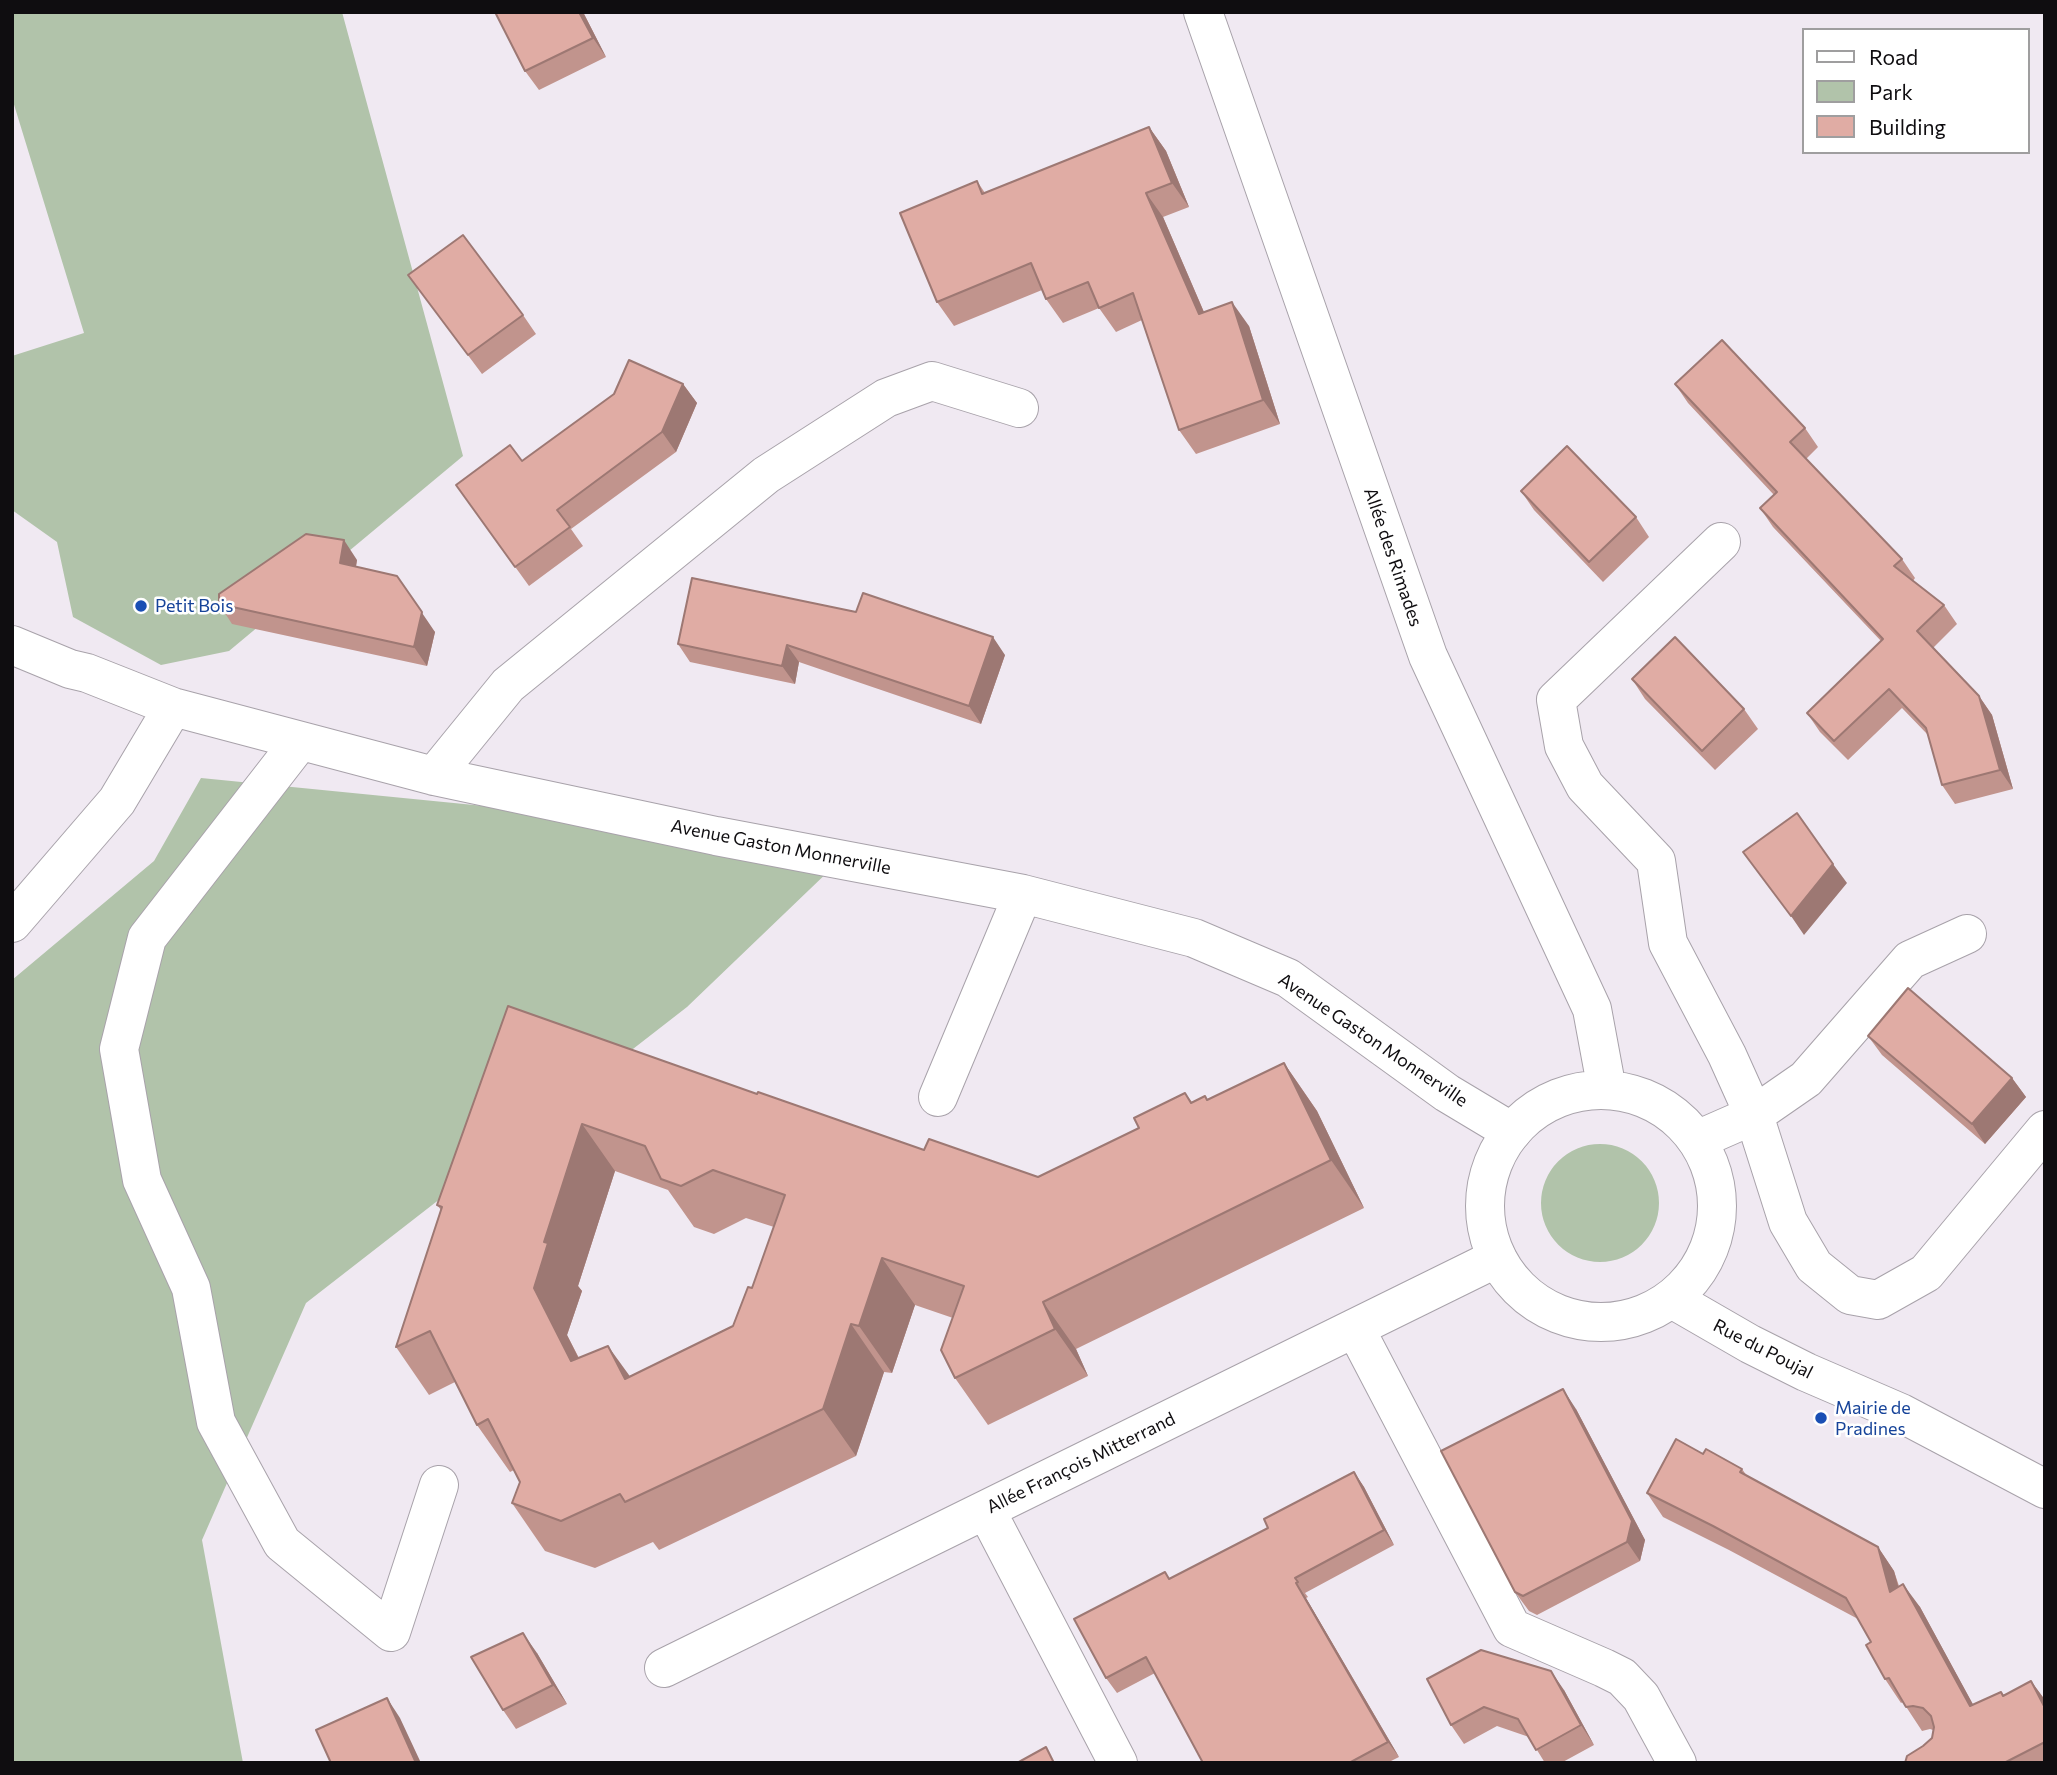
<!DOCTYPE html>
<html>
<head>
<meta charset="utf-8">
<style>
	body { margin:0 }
	#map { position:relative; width:2057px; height:1775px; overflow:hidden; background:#f0e9f2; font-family:Commissioner,sans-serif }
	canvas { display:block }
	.frame { position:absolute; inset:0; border:14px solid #0f0d10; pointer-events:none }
	.legend { position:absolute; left:1802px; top:28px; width:228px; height:126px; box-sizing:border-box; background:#fff; border:2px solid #9f9e9f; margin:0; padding:9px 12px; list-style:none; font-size:21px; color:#0f0d10 }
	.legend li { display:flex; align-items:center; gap:14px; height:35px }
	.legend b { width:35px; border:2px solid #9f9e9f }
</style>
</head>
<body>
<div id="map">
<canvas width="2057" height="1775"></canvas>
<div class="frame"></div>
<ul class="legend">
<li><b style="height:9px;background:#fff"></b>Road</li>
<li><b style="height:19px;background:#b1c3aa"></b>Park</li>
<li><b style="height:19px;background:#e0aca4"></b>Building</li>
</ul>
</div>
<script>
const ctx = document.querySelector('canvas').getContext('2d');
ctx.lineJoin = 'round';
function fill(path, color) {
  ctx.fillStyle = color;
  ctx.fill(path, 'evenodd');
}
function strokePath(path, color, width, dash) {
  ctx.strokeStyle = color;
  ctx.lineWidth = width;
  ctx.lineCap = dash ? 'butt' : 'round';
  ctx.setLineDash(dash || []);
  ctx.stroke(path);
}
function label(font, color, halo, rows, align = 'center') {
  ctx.font = font + ' Commissioner,sans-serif';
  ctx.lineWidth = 5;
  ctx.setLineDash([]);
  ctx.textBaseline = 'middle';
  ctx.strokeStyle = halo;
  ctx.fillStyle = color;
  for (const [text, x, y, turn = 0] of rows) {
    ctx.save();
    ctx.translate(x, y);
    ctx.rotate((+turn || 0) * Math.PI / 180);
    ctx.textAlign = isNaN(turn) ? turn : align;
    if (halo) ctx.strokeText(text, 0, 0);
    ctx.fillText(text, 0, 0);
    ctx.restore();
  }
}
const green = new Path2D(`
	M 12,12 L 342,12 L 463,456 L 229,651 L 161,665 L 73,617 L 57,542 L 12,510 L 12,356 L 84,333 L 12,98 Z
	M 201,778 L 858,843 L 687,1007 L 306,1303 L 202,1540 L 243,1763 L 12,1763 L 12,980 L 154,861 Z
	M1541 1203a59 59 0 1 1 118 0a59 59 0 1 1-118 0Z`);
const minor = new Path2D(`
	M 1721,542 L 1556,700 L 1564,746 L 1585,786 L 1656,861 L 1668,943 L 1727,1055 L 1754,1115 L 1788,1222 L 1814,1266 L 1850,1295 L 1878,1300 L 1926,1273 L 2045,1130
	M 12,645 L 70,669 L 87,673 L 173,707 L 434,776 L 716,836 L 1023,894 L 1194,938 L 1288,978 L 1447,1093 L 1512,1132
	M 300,741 L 147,938 L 119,1049 L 142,1180 L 191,1288 L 216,1422 L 282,1543 L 391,1632 L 439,1485
	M 434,776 L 508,685 L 766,475 L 886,398 L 932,381 L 1019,408
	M 12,923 L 117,801 L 173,707
	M 938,1097 L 1023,894
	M 1697,1140 L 1754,1115 L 1806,1079 L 1910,960 L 1967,934
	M 1355,1328 L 1512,1628 L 1604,1668 L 1622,1677 L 1641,1697 L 1677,1763
	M 986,1510 L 1118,1763
	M 664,1668 L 1497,1258`);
const major = new Path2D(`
	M 1203,12 L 1428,656 L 1592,1009 L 1607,1090
	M1485 1206a116 116 0 1 1 232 0a116 116 0 1 1-232 0Z
	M 1672,1299 L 1750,1344 L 1806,1372 L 1901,1413 L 2045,1489`);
const wall = new Path2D(`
	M 495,12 L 583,12 L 606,57 L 539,90 L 525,71 Z
	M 1149,127 L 1166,151 L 1189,207 L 1163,217 L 1204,312 L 1249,326 L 1280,424 L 1196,454 L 1179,430 L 1142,320 L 1116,332 L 1099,308 L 1063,323 L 1046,299 L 1042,290 L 954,326 L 937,302 L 977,181 L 985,193 Z
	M 408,275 L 523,315 L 536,334 L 482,374 Z
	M 683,384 L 697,403 L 676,452 L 571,529 L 583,546 L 529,586 L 456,485 L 522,461 Z
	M 1675,384 L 1805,428 L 1818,447 L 1806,459 L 1902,559 L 1915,578 L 1913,581 L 1944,605 L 1957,624 L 1933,648 L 1979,696 L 1992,715 L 2013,789 L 1955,804 L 1942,785 L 1928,735 L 1902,708 L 1848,760 L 1820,732 L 1807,713 L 1881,641 L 1773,527 L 1760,508 L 1774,495 L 1688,403 Z
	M 1521,491 L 1636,517 L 1649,537 L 1603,582 L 1534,510 Z
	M 357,560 L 356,567 L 435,632 L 427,666 L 232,624 L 219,604 Z
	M 692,578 L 1005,655 L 981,724 L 799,662 L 795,684 L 690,662 L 678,644 Z
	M 1632,679 L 1744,709 L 1758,729 L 1715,770 L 1645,699 Z
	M 508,1006 L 757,1094 L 924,1150 L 1038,1177 L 1139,1128 L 1185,1093 L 1192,1102 L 1207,1100 L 1284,1063 L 1317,1111 L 1364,1208 L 1076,1349 L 1088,1376 L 988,1425 L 955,1378 L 953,1318 L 915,1305 L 892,1373 L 884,1372 L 856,1456 L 659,1550 L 653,1542 L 595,1568 L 545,1551 L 512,1503 L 520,1482 L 514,1470 L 510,1472 L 477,1425 L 455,1382 L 429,1395 L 396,1347 L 441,1210 L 437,1205 ZM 615,1171 L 668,1190 L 694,1227 L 714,1234 L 746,1218 L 774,1227 L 752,1288 L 733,1326 L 630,1376 L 579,1358 L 567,1335 L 582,1291 L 578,1286 Z
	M 1868,1036 L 2012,1078 L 2026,1097 L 1985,1144 L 1882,1055 Z
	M 1576,1409 L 1645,1540 L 1640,1561 L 1537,1615 L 1529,1611 L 1515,1592 Z
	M 1703,1454 L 1742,1469 L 1747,1476 L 1878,1547 L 1894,1571 L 1899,1586 L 1920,1607 L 1973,1705 L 2001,1692 L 2004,1695 L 2031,1681 L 2045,1700 L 2045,1763 L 1905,1763 L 1932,1738 L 1933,1730 L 1930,1729 L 1922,1731 L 1903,1702 L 1901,1703 L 1885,1679 L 1871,1642 L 1858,1619 L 1729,1550 L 1663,1517 L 1647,1493 Z
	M 1354,1472 L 1364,1487 L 1394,1545 L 1305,1593 L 1308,1597 L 1306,1598 L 1399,1757 L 1387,1763 L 1203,1763 L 1155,1673 L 1117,1693 L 1106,1678 L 1170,1579 L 1268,1528 Z
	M 537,1653 L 567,1704 L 516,1729 L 503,1710 Z
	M 1427,1679 L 1564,1690 L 1594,1745 L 1561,1763 L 1545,1763 L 1529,1737 L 1497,1726 L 1464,1744 L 1451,1725 Z`);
const shadedWall = new Path2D(`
	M 579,12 L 583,12 L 606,57 L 593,38 Z
	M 1149,127 L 1166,151 L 1189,207 L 1172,183 Z
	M 1146,193 L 1163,217 L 1215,338 L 1199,314 Z
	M 1232,302 L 1249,326 L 1280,424 L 1263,400 Z
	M 683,384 L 697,403 L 676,452 L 662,432 Z
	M 344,540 L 357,560 L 353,582 L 340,563 Z
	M 397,576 L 435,632 L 427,666 L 414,647 Z
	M 993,637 L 1005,655 L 981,724 L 969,706 Z
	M 787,645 L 799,662 L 795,684 L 782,666 Z
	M 1979,696 L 1992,715 L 2013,789 L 2000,770 Z
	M 1833,864 L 1847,883 L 1804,935 L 1791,916 Z
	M 1284,1063 L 1317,1111 L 1364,1208 L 1331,1160 Z
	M 2012,1078 L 2026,1097 L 1985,1144 L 1972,1124 Z
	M 582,1124 L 615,1171 L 578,1286 L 582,1291 L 567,1335 L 604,1409 L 571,1361 L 534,1288 L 544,1242 Z
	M 882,1258 L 915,1305 L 892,1373 L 859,1326 Z
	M 1043,1302 L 1076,1349 L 1088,1376 L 1055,1329 Z
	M 851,1324 L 884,1372 L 856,1456 L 823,1409 Z
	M 608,1346 L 642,1393 L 625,1379 Z
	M 1563,1389 L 1576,1409 L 1645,1540 L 1640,1561 L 1627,1542 Z
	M 1354,1472 L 1364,1487 L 1394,1545 L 1384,1530 Z
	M 1878,1547 L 1894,1571 L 1906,1615 L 1890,1592 Z
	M 1296,1583 L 1306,1598 L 1399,1757 L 1388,1742 Z
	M 1903,1584 L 1920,1607 L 1987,1730 L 1970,1706 Z
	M 523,1633 L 537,1653 L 567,1704 L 553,1685 Z
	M 1551,1671 L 1564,1690 L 1594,1745 L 1581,1725 Z
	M 2031,1681 L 2045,1700 L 2045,1708 Z
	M 387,1698 L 400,1718 L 421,1763 L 416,1763 Z`);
const building = new Path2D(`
	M 495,12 L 579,12 L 593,38 L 525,71 Z
	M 1149,127 L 1172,183 L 1146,193 L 1199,314 L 1232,302 L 1263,400 L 1179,430 L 1133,293 L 1099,308 L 1088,282 L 1046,299 L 1031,263 L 937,302 L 900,213 L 977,181 L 982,194 Z
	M 463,235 L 523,315 L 468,355 L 408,275 Z
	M 1722,340 L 1805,428 L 1790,442 L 1902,559 L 1894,566 L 1944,605 L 1917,631 L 1979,696 L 2000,770 L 1942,785 L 1926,728 L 1889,689 L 1834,741 L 1807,713 L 1883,639 L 1760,508 L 1777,492 L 1675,384 Z
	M 629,360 L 683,384 L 662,432 L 557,510 L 570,527 L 515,567 L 456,485 L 510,445 L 522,461 L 614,394 Z
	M 1567,446 L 1636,517 L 1589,562 L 1521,491 Z
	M 306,534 L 344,540 L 340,563 L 397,576 L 422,612 L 414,647 L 219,604 L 219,594 Z
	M 692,578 L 856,612 L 863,593 L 993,637 L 969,706 L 787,645 L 782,666 L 678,644 Z
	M 1675,637 L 1744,709 L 1702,751 L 1632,679 Z
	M 1797,813 L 1833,864 L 1791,916 L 1743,852 Z
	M 1908,988 L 2012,1078 L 1972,1124 L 1868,1036 Z
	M 508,1006 L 757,1094 L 758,1092 L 924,1150 L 929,1139 L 1038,1177 L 1139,1128 L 1134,1118 L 1185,1093 L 1191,1103 L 1205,1096 L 1207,1100 L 1284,1063 L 1331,1160 L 1043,1302 L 1055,1329 L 955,1378 L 941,1350 L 964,1286 L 882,1258 L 859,1326 L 851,1324 L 823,1409 L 625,1502 L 620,1494 L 561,1521 L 512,1503 L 520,1482 L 488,1419 L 477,1425 L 430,1331 L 396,1347 L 442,1207 L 437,1205 ZM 582,1124 L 645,1146 L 661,1179 L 681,1186 L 713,1170 L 785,1195 L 752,1288 L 748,1287 L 733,1326 L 625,1379 L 608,1346 L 571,1361 L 534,1288 L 548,1243 L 544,1242 Z
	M 1563,1389 L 1632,1521 L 1627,1542 L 1523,1596 L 1515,1592 L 1441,1451 Z
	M 1676,1439 L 1703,1454 L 1706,1449 L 1742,1469 L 1740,1472 L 1878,1547 L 1890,1592 L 1903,1584 L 1970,1706 L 2001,1692 L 2003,1696 L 2031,1681 L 2045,1708 L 2045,1742 L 2004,1763 L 1905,1763 L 1907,1756 L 1923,1746 L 1932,1738 L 1934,1727 L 1931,1716 L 1923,1708 L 1913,1706 L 1906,1707 L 1889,1678 L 1885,1679 L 1866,1645 L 1871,1642 L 1846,1598 L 1713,1526 L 1647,1493 Z
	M 1354,1472 L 1384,1530 L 1295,1578 L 1298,1582 L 1296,1583 L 1388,1742 L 1349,1763 L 1203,1763 L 1146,1657 L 1106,1678 L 1074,1619 L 1165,1572 L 1169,1579 L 1268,1528 L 1264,1519 Z
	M 523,1633 L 553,1685 L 503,1710 L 471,1657 Z
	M 1481,1650 L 1551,1671 L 1581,1725 L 1536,1750 L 1518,1719 L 1484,1707 L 1451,1725 L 1427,1679 Z
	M 387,1698 L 416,1763 L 331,1763 L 316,1730 Z
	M 1046,1747 L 1054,1763 L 1017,1763 Z`);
const markers = [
	[141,606,7,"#1a4fb4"],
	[1821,1418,7,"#1a4fb4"]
];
const streetNames = [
	["Allée des Rimades",1393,557,71],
	["Avenue Gaston Monnerville",781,847,11],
	["Avenue Gaston Monnerville",1373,1040,34],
	["Rue du Poujal",1763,1349,27],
	["Allée François Mitterrand",1081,1463,-26]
];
const transitNames = [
	["Petit Bois",155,606],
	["Mairie de",1835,1408],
	["Pradines",1835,1429]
];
fill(green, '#b1c3aa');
strokePath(minor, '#a8a2aa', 40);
strokePath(major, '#a8a2aa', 40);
strokePath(minor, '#fff', 38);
strokePath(major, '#fff', 38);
fill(wall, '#c1948d');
fill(shadedWall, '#9d7873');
fill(building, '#e0aca4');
strokePath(building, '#9d7873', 2);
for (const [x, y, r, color] of markers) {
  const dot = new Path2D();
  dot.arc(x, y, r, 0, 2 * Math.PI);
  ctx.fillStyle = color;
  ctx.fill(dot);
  strokePath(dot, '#fff', 2.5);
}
label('18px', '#0f0d10', '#fff', streetNames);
label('18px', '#164399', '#fff', transitNames, 'left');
</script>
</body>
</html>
